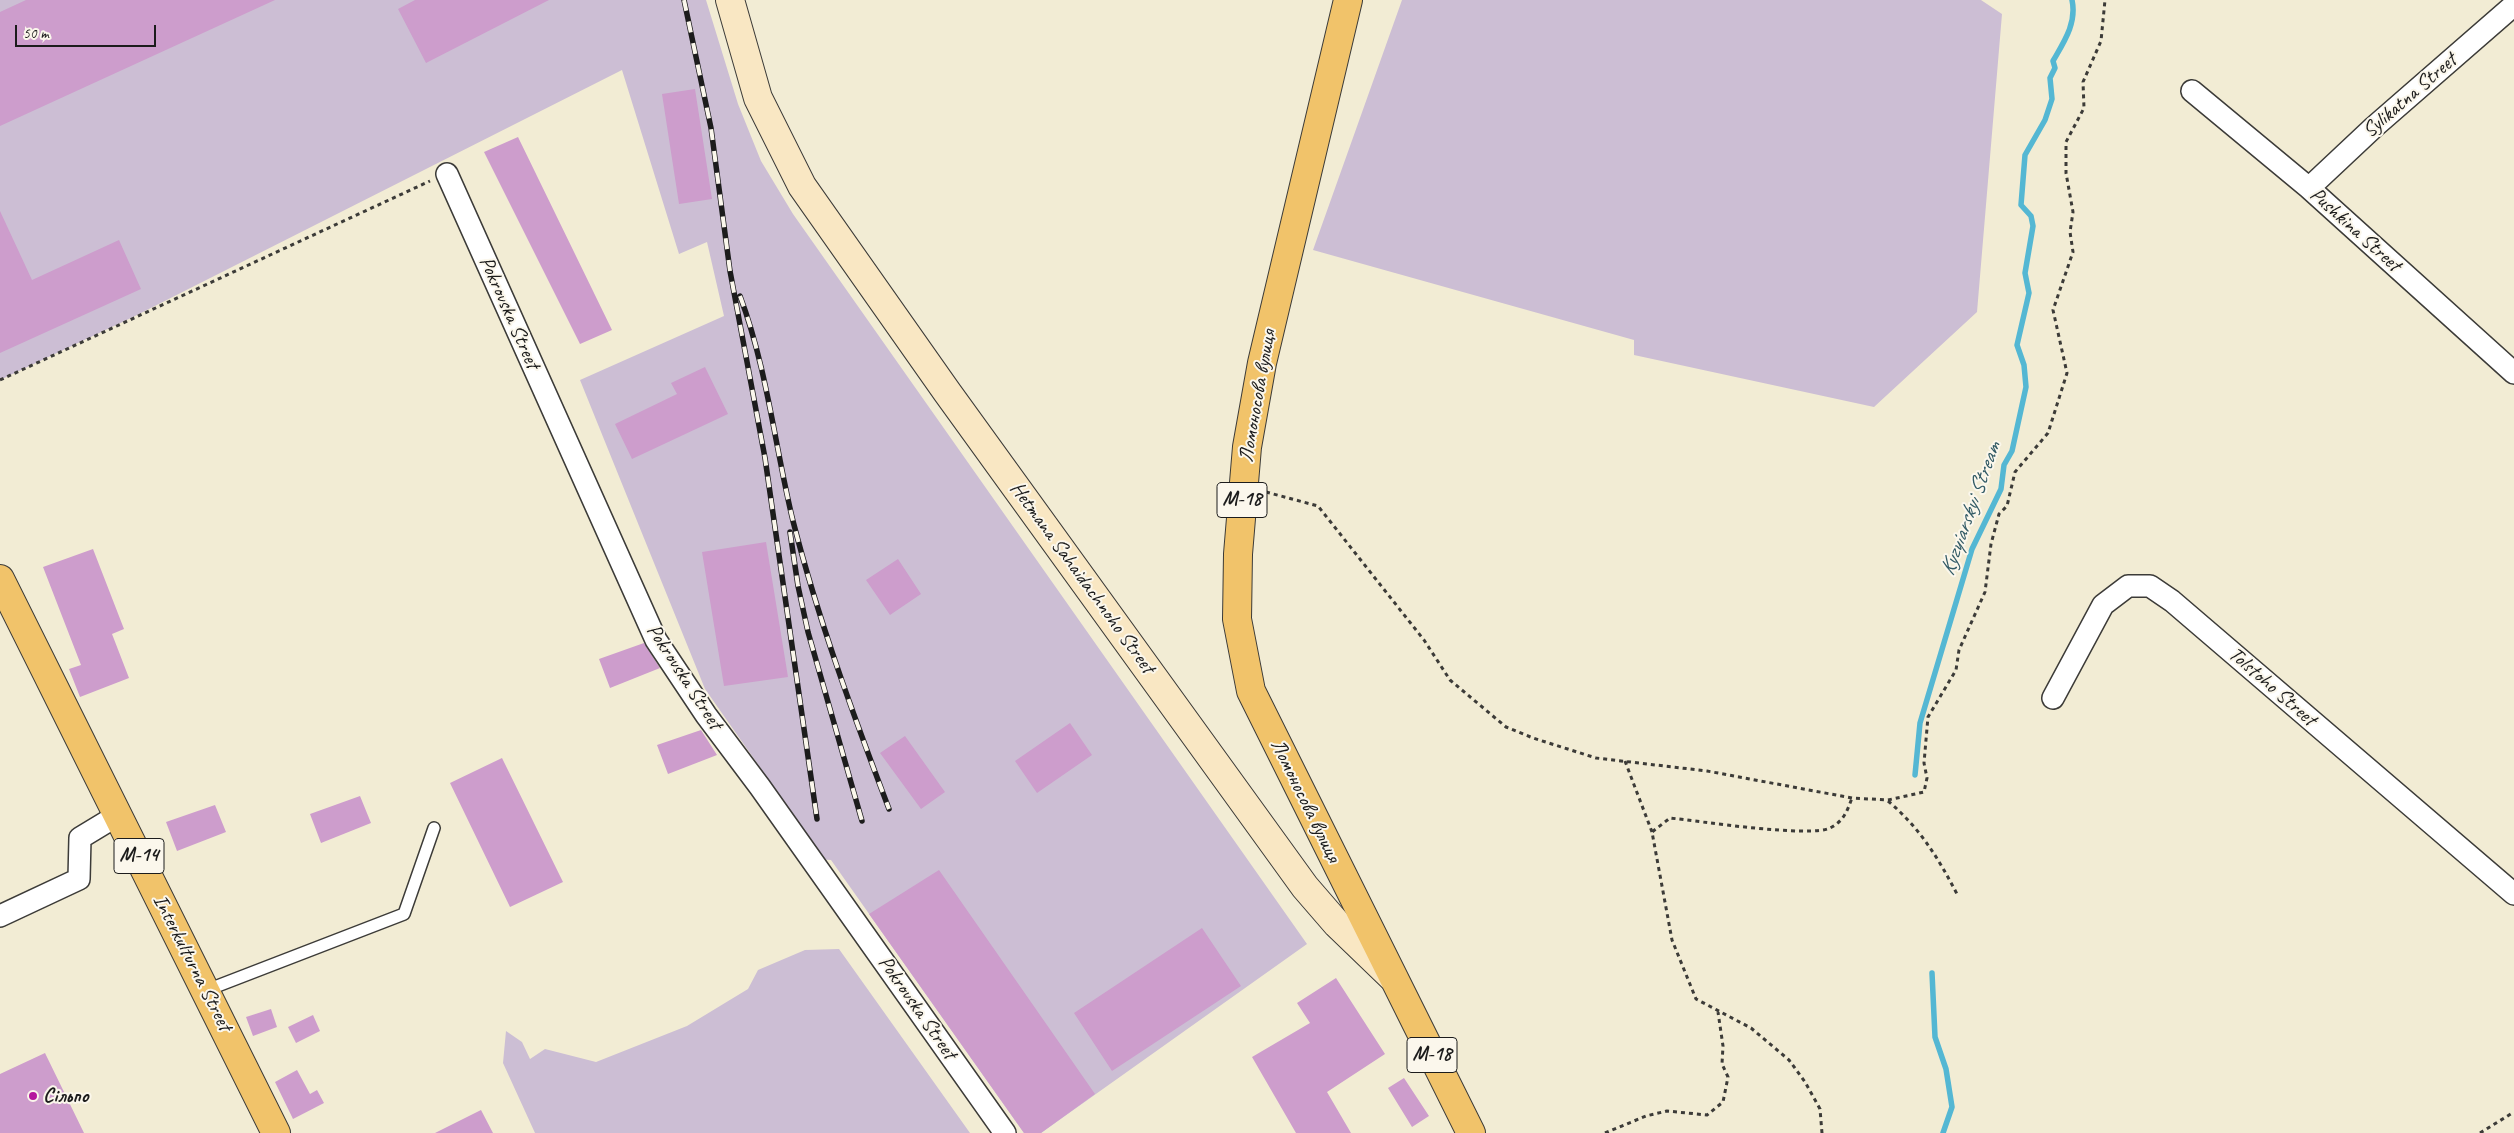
<!DOCTYPE html>
<html>
<head>
<meta charset="utf-8">
<style>
	body { margin:0 }
	#map { position:relative; width:2514px; height:1133px; overflow:hidden; background:#f2ecd4; font-family:Caveat,sans-serif }
	canvas { display:block }
	.scale { position:absolute; left:15px; top:25px; width:141px; height:22px; box-sizing:border-box; border:2px solid #1c1c1c; border-top:0; padding-left:6px; font-size:15px; line-height:18px; white-space:nowrap; color:#1c1c1c; -webkit-text-stroke:4px #fbf7ec; paint-order:stroke }
</style>
</head>
<body>
<div id="map">
<canvas width="2514" height="1133"></canvas>
<div class="scale">50 m</div>
</div>
<script>
const ctx = document.querySelector('canvas').getContext('2d');
ctx.lineJoin = 'round';
function fill(path, color) {
  ctx.fillStyle = color;
  ctx.fill(path, 'evenodd');
}
function strokePath(path, color, width, dash) {
  ctx.strokeStyle = color;
  ctx.lineWidth = width;
  ctx.lineCap = dash ? 'butt' : 'round';
  ctx.setLineDash(dash || []);
  ctx.stroke(path);
}
function label(font, color, halo, rows, align = 'center') {
  ctx.font = font + ' Caveat,sans-serif';
  ctx.lineWidth = 4;
  ctx.setLineDash([]);
  ctx.textBaseline = 'middle';
  ctx.strokeStyle = halo;
  ctx.fillStyle = color;
  for (const [text, x, y, turn = 0] of rows) {
    ctx.save();
    ctx.translate(x, y);
    ctx.rotate((+turn || 0) * Math.PI / 180);
    ctx.textAlign = isNaN(turn) ? turn : align;
    if (halo) ctx.strokeText(text, 0, 0);
    ctx.fillText(text, 0, 0);
    ctx.restore();
  }
}
const industrial = new Path2D(`
	M 0,0 L 706,0 L 738,104 L 761,161 L 793,214 L 1307,944 L 1041,1133 L 1024,1133 L 831,860 L 817,859 L 766,776 L 705,689 L 580,380 L 724,316 L 707,242 L 679,254 L 622,70 L 133,317 L 0,380 Z
	M 1402,0 L 1981,0 L 2002,14 L 1977,312 L 1874,407 L 1634,355 L 1634,340 L 1313,250 Z
	M 839,949 L 970,1133 L 535,1133 L 503,1063 L 506,1031 L 522,1042 L 530,1059 L 545,1049 L 596,1062 L 687,1026 L 748,989 L 758,970 L 805,950 Z`);
const stream = new Path2D(`
	M 1915,775 L 1920,723 L 1972,549 L 2001,489 L 2004,465 L 2012,451 L 2026,387 L 2024,365 L 2017,345 L 2029,293 L 2025,273 L 2033,226 L 2031,216 L 2021,205 L 2025,155 L 2045,120 L 2052,99 L 2050,78 L 2055,68 L 2053,61 C 2064,42 2077,23 2072,0
	M 1932,973 L 1935,1037 L 1946,1069 L 1952,1107 L 1943,1133`);
const building = new Path2D(`
	M 26,0 L 275,0 L 0,126 L 0,12 Z
	M 415,0 L 549,0 L 426,63 L 398,9 Z
	M 695,89 L 712,199 L 679,204 L 662,94 Z
	M 518,137 L 612,330 L 580,344 L 484,152 Z
	M 0,211 L 32,280 L 119,240 L 141,289 L 0,353 Z
	M 705,367 L 728,414 L 632,459 L 615,424 L 677,394 L 671,383 Z
	M 766,542 L 788,677 L 724,686 L 702,552 Z
	M 93,549 L 124,629 L 112,634 L 129,678 L 80,697 L 69,669 L 81,665 L 43,567 Z
	M 898,559 L 921,594 L 890,615 L 866,580 Z
	M 644,643 L 660,668 L 610,688 L 599,659 Z
	M 1070,723 L 1092,755 L 1037,793 L 1015,761 Z
	M 701,730 L 717,755 L 668,774 L 657,745 Z
	M 905,736 L 945,792 L 921,809 L 880,753 Z
	M 502,758 L 563,882 L 510,907 L 450,783 Z
	M 360,796 L 371,823 L 321,843 L 310,814 Z
	M 215,805 L 226,832 L 177,851 L 166,822 Z
	M 939,870 L 1095,1094 L 1041,1133 L 1024,1133 L 869,914 Z
	M 1202,928 L 1241,986 L 1112,1071 L 1074,1013 Z
	M 1336,978 L 1385,1054 L 1327,1092 L 1351,1133 L 1296,1133 L 1252,1057 L 1310,1023 L 1297,1003 Z
	M 271,1009 L 277,1027 L 253,1036 L 246,1017 Z
	M 313,1015 L 320,1031 L 296,1043 L 288,1027 Z
	M 45,1053 L 84,1133 L 0,1133 L 0,1074 Z
	M 297,1070 L 310,1094 L 317,1090 L 324,1103 L 293,1119 L 275,1082 Z
	M 1404,1078 L 1429,1116 L 1412,1127 L 1388,1088 Z
	M 481,1110 L 493,1133 L 435,1133 Z`);
const path = new Path2D(`
	M 0,380 L 430,181
	M 1266,492 L 1318,506 L 1424,640 L 1450,680 L 1506,727 L 1533,738 L 1596,758 L 1707,771 L 1852,798 L 1888,800 L 1924,792 L 1927,778 L 1924,763 L 1928,717 L 1956,670 L 1959,650 L 1985,592 L 1991,544 L 1999,514 L 2007,506 L 2015,472 L 2048,433 L 2067,373 L 2053,310 L 2073,252 L 2070,232 L 2073,212 L 2066,173 L 2066,142 L 2084,108 L 2083,82 L 2101,41 L 2105,0
	M 1625,761 L 1652,832
	M 1888,801 C 1920,828 1939,859 1958,896
	M 1605,1133 L 1646,1116 L 1667,1111 L 1707,1115 L 1723,1102 L 1728,1077 L 1722,1064 L 1723,1046 L 1718,1012
	M 1822,1133 L 1820,1109 L 1805,1082 L 1789,1060 L 1751,1028 L 1696,999 L 1672,940 L 1652,832 L 1670,818 C 1699,821 1809,838 1830,828 C 1844,821 1847,811 1852,798
	M 2480,1133 L 2514,1112`);
const lane = new Path2D(`
	M 207,990 L 404,914 L 434,828`);
const street = new Path2D(`
	M 2192,91 L 2309,188 L 2514,373
	M 447,174 L 656,640 L 706,715 L 760,787 L 1005,1133
	M 2309,188 L 2374,127 L 2514,5
	M 2053,698 L 2103,605 L 2128,586 L 2150,586 L 2172,601 L 2514,894
	M 0,916 L 79,879 L 80,838 L 118,815`);
const secondary = new Path2D(`
	M 730,0 L 758,98 L 802,186 L 947,392 L 1305,887 L 1337,924 L 1392,977`);
const highway = new Path2D(`
	M 1348,0 L 1262,363 L 1247,447 L 1238,554 L 1237,619 L 1251,691 L 1471,1133
	M 0,579 L 276,1133`);
const rail = new Path2D(`
	M 684,0 L 711,128 L 730,271 L 765,458 L 817,819
	M 740,296 C 767,368 775,447 793,521 C 818,619 853,714 889,809
	M 790,532 L 798,586 L 808,632 L 862,821`);
const markers = [
	[33,1096,5,"#b5179e"]
];
const shields = [
	[1242,500,50],
	[139,856,50],
	[1432,1055,50]
];
const shieldNames = [
	["М-18",1242,500],
	["М-14",139,856],
	["М-18",1432,1055]
];
const streetNames = [
	["Sylikatna Street",2410,96,-41],
	["Pushkina Street",2355,230,42],
	["Pokrovska Street",509,313,66],
	["Ломоносова вулиця",1258,396,-80],
	["Hetmana Sahaidachnoho Street",1082,578,54],
	["Pokrovska Street",684,677,57],
	["Tolstoho Street",2272,687,41],
	["Ломоносова вулиця",1305,801,64],
	["Interkulturna Street",192,963,63],
	["Pokrovska Street",917,1008,55]
];
const poiNames = [
	["Сільпо",43,1096]
];
const waterNames = [
	["Kyzyiarskyi Stream",1971,509,-70]
];
fill(industrial, '#ccbed4');
strokePath(stream, '#54b7d3', 5.5);
fill(building, '#cd9dcc');
strokePath(lane, '#3c3b38', 14);
strokePath(street, '#3c3b38', 24);
strokePath(secondary, '#3c3b38', 30);
strokePath(highway, '#3c3b38', 30);
strokePath(path, '#3c3b38', 3, [4, 4]);
strokePath(lane, '#fff', 11);
strokePath(street, '#fff', 21);
strokePath(secondary, '#f9e7c3', 28);
strokePath(highway, '#f1c36a', 28);
strokePath(rail, '#1c1c1c', 5.5);
strokePath(rail, '#fbf7ec', 4, [11]);
for (const [x, y, r, color] of markers) {
  const dot = new Path2D();
  dot.arc(x, y, r, 0, 2 * Math.PI);
  ctx.fillStyle = color;
  ctx.fill(dot);
  strokePath(dot, '#fbf7ec', 2);
}
for (const [x, y, w] of shields) {
  const box = new Path2D();
  box.roundRect(x - w / 2, y - 17.5, w, 35, 4);
  ctx.fillStyle = '#fbf7ec';
  ctx.fill(box);
  strokePath(box, '#1c1c1c', 1);
}
label('bold 20px', '#1c1c1c', null, shieldNames);
label('21px', '#1c1c1c', '#fbf7ec', streetNames);
label('bold 21px', '#1c1c1c', '#fbf7ec', poiNames, 'left');
label('italic 22px', '#325a65', '#fbf7ec', waterNames);
</script>
</body>
</html>
